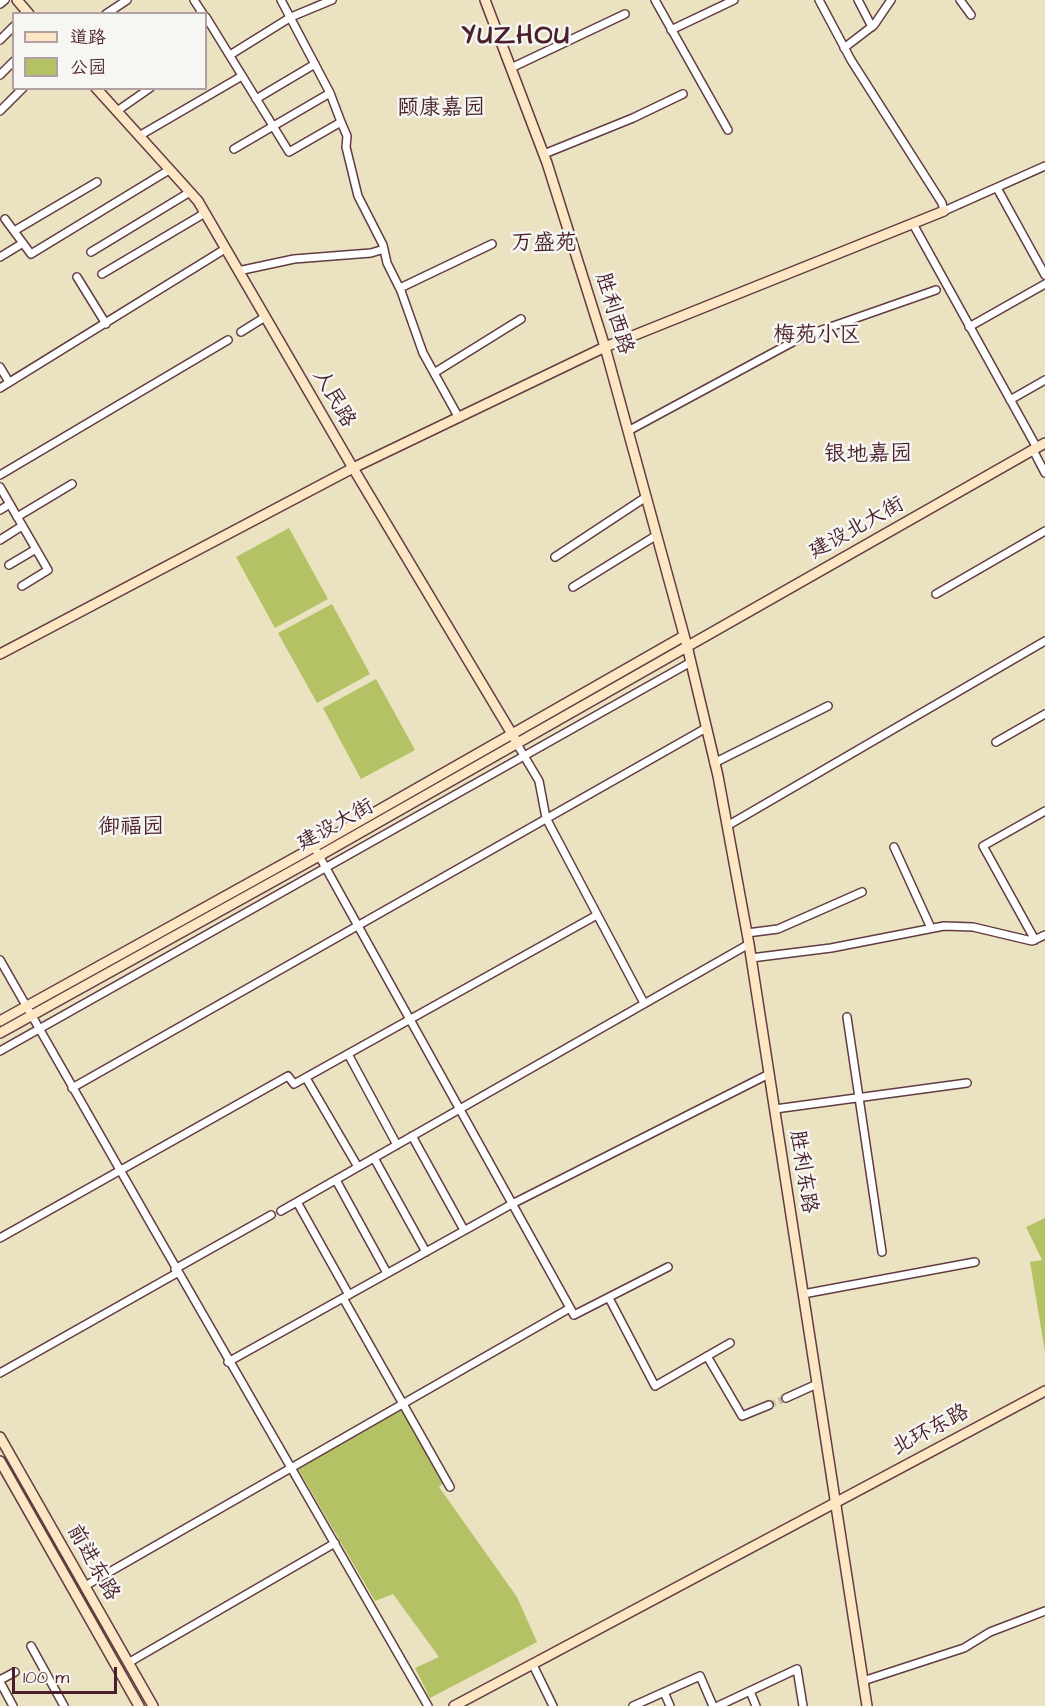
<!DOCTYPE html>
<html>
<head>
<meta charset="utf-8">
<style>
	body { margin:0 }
	#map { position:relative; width:1045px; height:1706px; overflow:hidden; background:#ebe2c2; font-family:"Architects Daughter","LXGW WenKai TC",sans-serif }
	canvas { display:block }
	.legend { position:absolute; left:12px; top:12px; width:195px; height:78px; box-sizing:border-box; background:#f6f6f2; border:2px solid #b1a0a2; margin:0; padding:8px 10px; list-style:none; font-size:18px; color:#4a1f2b }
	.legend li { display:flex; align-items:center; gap:12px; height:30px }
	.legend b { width:30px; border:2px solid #b1a0a2 }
	.scale { position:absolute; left:12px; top:1667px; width:105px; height:27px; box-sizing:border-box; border:3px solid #4a1f2b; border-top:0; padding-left:8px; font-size:18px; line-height:21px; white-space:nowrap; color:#4a1f2b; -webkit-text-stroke:4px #f6f6f2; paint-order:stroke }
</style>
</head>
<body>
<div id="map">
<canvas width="1045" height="1706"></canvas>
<ul class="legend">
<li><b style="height:8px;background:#fce6c4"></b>道路</li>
<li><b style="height:16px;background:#b4c265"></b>公园</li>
</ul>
<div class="scale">100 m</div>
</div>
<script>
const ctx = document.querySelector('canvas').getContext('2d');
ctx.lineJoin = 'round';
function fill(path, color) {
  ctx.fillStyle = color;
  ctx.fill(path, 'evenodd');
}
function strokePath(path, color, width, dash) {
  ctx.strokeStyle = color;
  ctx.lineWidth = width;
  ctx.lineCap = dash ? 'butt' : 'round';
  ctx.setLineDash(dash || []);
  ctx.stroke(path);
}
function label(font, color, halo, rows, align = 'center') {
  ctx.font = font + ' "Architects Daughter","LXGW WenKai TC",sans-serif';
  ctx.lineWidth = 5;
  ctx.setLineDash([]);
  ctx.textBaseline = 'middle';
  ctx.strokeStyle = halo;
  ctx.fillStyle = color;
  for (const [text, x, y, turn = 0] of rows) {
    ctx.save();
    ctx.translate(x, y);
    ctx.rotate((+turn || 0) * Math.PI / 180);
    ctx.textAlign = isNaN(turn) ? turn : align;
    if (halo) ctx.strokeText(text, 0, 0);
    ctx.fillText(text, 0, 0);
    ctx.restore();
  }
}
const green = new Path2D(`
	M 289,528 L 328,599 L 275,628 L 236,557 Z
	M 332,604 L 370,674 L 317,703 L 278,633 Z
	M 376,679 L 415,750 L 361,779 L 323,708 Z
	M 1045,1218 L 1045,1352 L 1030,1262 L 1042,1260 L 1026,1227 Z
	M 402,1408 L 444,1483 L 439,1487 L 517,1597 L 537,1642 L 430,1698 L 415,1668 L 439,1657 L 393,1594 L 375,1601 L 298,1469 Z`);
const streetTunnel = new Path2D(`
	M 769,1405 L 786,1398`);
const street = new Path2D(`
	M 194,0 L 203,14
	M 281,0 L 330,93 L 341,122
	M 655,0 L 728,130
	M 819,0 L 851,60 L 942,203 L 944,211 L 1045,166
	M 858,0 L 872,27
	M 960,0 L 971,15
	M 0,4 L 5,0
	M 106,14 L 127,0
	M 206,17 L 289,152 L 341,122 L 347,136 L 346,147 L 358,196 L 383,245 L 387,263 L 401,291 L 423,353 L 459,418
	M 671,30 L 734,0
	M 0,40 L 14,26
	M 844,48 L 874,25 L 891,0
	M 230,55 L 291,17 L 332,0
	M 511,68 L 625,14
	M 0,75 L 14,61
	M 256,99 L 315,64
	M 0,111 L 23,88
	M 117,111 L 150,88
	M 139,136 L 242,76
	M 234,149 L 330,93
	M 544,154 L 633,118 L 683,94
	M 997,188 L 1045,275
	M 5,219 L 31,254 L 169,170
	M 913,224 L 1037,448
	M 14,231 L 97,182
	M 91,252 L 190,192
	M 0,257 L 23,243
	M 238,271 L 294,259 L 371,253 L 384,249
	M 102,274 L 205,213
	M 77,277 L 106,324
	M 400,288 L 492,244
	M 969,327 L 1045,284
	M 241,332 L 265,317
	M 0,367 L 9,382
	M 434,373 L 521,319
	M 0,388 L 225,249
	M 1010,400 L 1045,380
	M 628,431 L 802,337 L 936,290
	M 1033,450 L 1045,473
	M 0,475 L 228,340
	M 0,487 L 48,570 L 22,586
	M 0,510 L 10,504
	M 17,517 L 72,484
	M 0,540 L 22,526
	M 555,557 L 646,497
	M 9,565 L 36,549
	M 573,587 L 657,535
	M 936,594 L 1045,531
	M 996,742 L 1045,714
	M 517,744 L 539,781 L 546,818 L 644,1003
	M 714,763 L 828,706
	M 727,826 L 1045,641
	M 894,847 L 931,928
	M 317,852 L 574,1315 L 668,1267
	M 747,933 L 778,929 L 862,892
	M 1035,940 L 983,846 L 1045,811
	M 751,958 L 831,948 L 944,926 L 973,927 L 1032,941 L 1045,935
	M 0,960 C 142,1209 285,1458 428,1706
	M 847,1017 L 882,1252
	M 0,1051 L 691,662
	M 348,1054 L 397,1145
	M 306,1078 L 358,1167
	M 72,1088 L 706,728
	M 775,1109 L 967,1083
	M 412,1136 L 464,1230
	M 374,1158 L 426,1252
	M 336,1180 L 387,1273
	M 297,1202 L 349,1295
	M 281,1211 L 749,944
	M 0,1238 L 288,1076 L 294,1084 L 597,915
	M 175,1269 L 271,1215
	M 803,1294 L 975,1262
	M 343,1298 L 450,1487
	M 609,1298 L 655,1386 L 730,1343
	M 707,1356 L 742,1416 L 769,1405
	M 228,1362 L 512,1204 L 769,1074
	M 0,1373 L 177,1273
	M 786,1398 L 817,1384
	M 85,1586 L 570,1308
	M 31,1646 L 64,1706
	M 128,1663 L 335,1543
	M 533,1665 L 553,1706
	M 0,1680 L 15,1672
	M 863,1681 L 964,1648 L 990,1632 L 1045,1611
	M 0,1682 L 13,1706
	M 750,1691 L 756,1706
	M 664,1692 L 670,1706
	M 633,1706 L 700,1676 L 713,1706
	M 718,1706 L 797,1669 L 803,1706`);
const secondary = new Path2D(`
	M 17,0 L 29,14
	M 485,0 L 547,163 L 605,347 L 687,646 L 718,776 L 749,944 L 867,1706
	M 96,88 L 198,201 L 353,468 L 515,739
	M 0,654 L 353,468 L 605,347 L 944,211
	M 0,1021 L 314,847 L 684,636
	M 0,1033 L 319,856 L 1045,443
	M 0,1437 L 153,1706
	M 0,1461 L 139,1706
	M 454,1706 L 1045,1391`);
const streetNames = [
	["胜利西路",613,314,73],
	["人民路",333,399,60],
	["建设北大街",857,529,-29],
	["建设大街",336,826,-29],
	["胜利东路",802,1172,81],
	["北环东路",931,1431,-28],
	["前进东路",92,1563,60]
];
const neighbourhoodNames = [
	["颐康嘉园",441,109],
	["万盛苑",544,244],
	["梅苑小区",817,336],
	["银地嘉园",868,455],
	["御福园",131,828]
];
const districtNames = [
	["YUZHOU",516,37]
];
fill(green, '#b4c265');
strokePath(streetTunnel, '#cbbba4', 7, [7, 3.5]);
strokePath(street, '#623c42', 10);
strokePath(secondary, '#623c42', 12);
strokePath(street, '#fff', 7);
strokePath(secondary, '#fce6c4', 9);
label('21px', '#4a1f2b', '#f6f6f2', streetNames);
label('22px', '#4a1f2b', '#f6f6f2', neighbourhoodNames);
ctx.letterSpacing = '1.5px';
label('bold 27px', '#4a1f2b', '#f6f6f2', districtNames);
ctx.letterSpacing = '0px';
</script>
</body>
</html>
